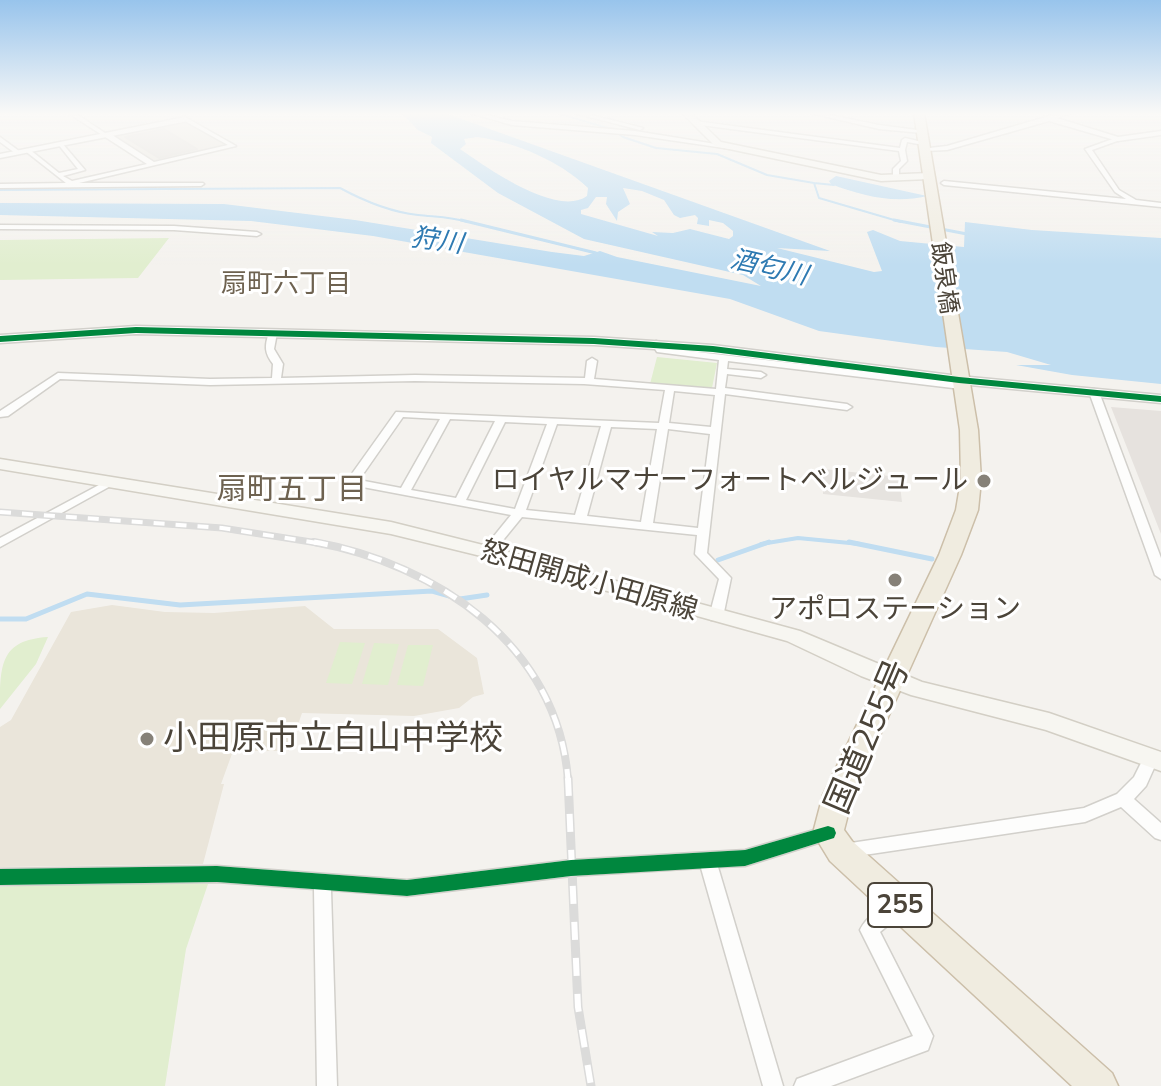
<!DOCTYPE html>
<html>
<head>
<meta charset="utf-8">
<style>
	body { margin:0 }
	canvas { display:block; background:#f4f2ee }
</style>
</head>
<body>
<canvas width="1161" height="1086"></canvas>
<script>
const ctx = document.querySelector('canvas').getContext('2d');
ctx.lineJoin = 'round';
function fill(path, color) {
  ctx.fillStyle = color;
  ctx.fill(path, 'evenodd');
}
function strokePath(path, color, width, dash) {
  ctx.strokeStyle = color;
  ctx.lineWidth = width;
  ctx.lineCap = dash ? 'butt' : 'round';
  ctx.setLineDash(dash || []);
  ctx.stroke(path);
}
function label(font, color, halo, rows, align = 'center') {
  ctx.font = font + ' Mulish,"Noto Sans JP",sans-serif';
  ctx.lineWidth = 6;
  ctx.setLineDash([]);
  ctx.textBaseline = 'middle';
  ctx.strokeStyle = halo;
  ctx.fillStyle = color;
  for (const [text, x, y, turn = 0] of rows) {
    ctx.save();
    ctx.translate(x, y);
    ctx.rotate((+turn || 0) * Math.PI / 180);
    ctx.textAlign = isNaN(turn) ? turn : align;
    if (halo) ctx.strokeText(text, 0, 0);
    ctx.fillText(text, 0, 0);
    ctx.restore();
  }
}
const residential = new Path2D(`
	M 184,121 L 227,145 L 153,161 L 114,135 Z`);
const industrial = new Path2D(`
	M 1111,407 L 1161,411 L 1161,534 Z`);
const education = new Path2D(`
	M 112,605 L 165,612 L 214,613 L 305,606 L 334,629 L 438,629 L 477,658 L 484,694 L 473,697 L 459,708 L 414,716 L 302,713 L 289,751 L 233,751 L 221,784 L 224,784 L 203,864 L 0,867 L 0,727 L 11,720 L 71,612 Z`);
const green = new Path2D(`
	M 169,238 L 138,278 L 0,280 L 0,240 Z
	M 657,357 L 717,363 L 712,388 L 650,384 Z
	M 48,637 L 36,664 L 0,709 C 0,665 0,640 48,637 Z
	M 340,642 L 365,643 L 352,684 L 326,683 Z
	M 374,643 L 399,644 L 388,685 L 362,684 Z
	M 408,645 L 433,645 L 423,686 L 397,685 Z
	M 109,881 L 208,884 L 186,949 L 165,1086 L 0,1086 L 0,887 Z`);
const parking = new Path2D(`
	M 823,469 L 899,477 L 902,502 L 823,494 Z`);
const water = new Path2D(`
	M 401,113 L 445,113 L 830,251 L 777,248 L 874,272 L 882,271 L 867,232 L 873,230 L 900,241 L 964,247 L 965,222 L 1032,230 L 1161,238 L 1161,384 L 1072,375 L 1016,365 L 1051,365 L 1007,352 L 936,347 L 819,331 L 730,299 L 373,236 L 251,221 L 0,215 L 0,203 L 224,204 L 355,220 L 552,252 L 584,256 L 600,251 L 617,257 L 761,286 L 743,275 L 584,239 L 498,193 L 431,143 L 432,137 L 418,130 ZM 477,137 C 515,142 560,161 588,188 L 587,196 C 557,218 486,167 460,149 L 466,144 L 464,139 ZM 623,188 L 642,191 L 664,200 L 674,215 L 680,218 L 695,215 L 698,218 L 697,224 L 709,226 L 709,220 L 723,223 L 733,231 L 733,236 L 729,239 L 690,229 L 673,233 L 652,232 L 658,236 L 581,214 L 581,210 L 588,208 L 596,197 L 607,197 L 606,204 L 617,221 L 618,212 L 630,204 Z
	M 836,176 L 927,196 C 894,204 862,196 831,184 L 829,181 Z`);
const streamFar3 = new Path2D(`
	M 557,113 L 614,130 L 623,137 L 656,148 L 717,154 L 767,175 L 814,183 L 819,198 L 901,222
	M 814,183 L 834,185
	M 0,190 L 340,188 C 364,201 390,212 418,215 C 435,217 451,217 468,222`);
const streamFar2 = new Path2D(`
	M 461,220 L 596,253
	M 894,220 L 967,234`);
const streamFar1 = new Path2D(`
	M 761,544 L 798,538 L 860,544`);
const stream = new Path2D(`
	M 849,542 L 932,559
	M 718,560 L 769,542
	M 0,619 L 26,619 L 87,594 L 180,605 L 432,591 L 460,599 L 487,595`);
const building = new Path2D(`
	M 164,129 L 197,149 L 159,158 L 125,137 Z`);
const minor = new Path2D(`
	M 68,113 L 75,113 L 105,133 L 109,133 L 154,162 L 228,145 L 183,120 L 185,117 L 236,146 L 79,183 L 203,183 L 204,184 L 201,186 L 0,188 L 0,184 L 66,183 L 24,150 L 29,149 L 59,173 L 78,169 L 58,144 L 61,142 L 85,170 L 63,176 L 72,181 L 147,164 Z
	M 470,113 L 479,113 L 512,121 L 635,131 L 734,147 L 731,149 L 635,135 L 512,125 Z
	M 574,113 L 584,113 L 643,128 L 640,130 Z
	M 810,113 L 821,113 L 879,125 L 925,131 L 922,133 L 879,129 Z
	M 695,121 L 900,148 L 902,140 L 905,138 L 927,143 L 924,145 L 907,142 L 905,150 L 907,161 L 899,169 L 899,178 L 896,180 L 893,178 L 893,169 L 901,161 L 899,151 L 693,124 Z
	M 0,137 L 19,151 L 19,153 L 15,153 L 0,142 Z
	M 1118,137 L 1120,140 L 1092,150 L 1119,190 L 1136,200 L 1161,203 L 1161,207 L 944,185 L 941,183 L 944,181 L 1126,199 L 1115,192 L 1085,149 Z
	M 0,225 L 174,226 L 257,232 L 261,234 L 257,236 L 174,230 L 0,229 Z
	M 273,330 L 277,333 L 274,349 L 283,364 L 281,378 L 415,375 L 585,378 L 587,361 L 592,358 L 597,361 L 594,379 L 716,389 L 719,360 L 657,352 L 652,344 L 656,341 L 659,342 L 663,348 L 961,383 L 966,386 L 961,389 L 728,361 L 727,369 L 761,372 L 766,375 L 761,378 L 727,374 L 725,388 L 847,404 L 852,407 L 847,410 L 725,394 L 707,553 L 731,578 L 723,617 L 721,620 L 711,620 L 709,617 L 719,579 L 695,554 L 697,535 L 522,517 L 491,555 L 487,556 L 481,552 L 511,515 L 352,485 L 346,482 L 396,412 L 659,423 L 665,390 L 584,384 L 415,381 L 210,385 L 60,379 L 8,416 L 0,417 L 0,411 L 58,373 L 210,379 L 272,378 L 273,364 C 265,354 264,346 269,333 ZM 674,391 L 715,395 L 711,427 L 669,423 ZM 403,417 L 440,419 L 401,488 L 359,480 ZM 450,419 L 495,421 L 456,498 L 411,490 ZM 505,422 L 547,424 L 515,509 L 466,500 ZM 557,424 L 601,426 L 575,515 L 526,510 ZM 611,427 L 657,429 L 641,522 L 587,516 ZM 668,429 L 710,434 L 698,528 L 653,523 Z
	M 1094,389 L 1099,392 L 1161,558 L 1161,579 L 1155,575 L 1089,392 Z
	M 112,478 L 116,479 L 118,481 L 116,483 L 0,547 L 0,538 Z
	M 1151,751 L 1156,753 L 1159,757 L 1146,786 L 1134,799 L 1161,823 L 1161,840 L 1155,838 L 1121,807 L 1085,822 L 844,858 L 838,856 L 836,851 L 838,846 L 844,844 L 1084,808 L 1117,794 L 1134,777 L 1146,753 Z
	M 828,826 L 834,828 L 836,833 L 834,838 L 745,866 L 718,867 L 783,1086 L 763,1086 L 701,868 L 571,876 L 407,896 L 331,890 L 337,1086 L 317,1086 L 314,889 L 217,882 L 0,885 L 0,869 L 217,866 L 407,880 L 571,860 L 745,850 Z
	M 898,898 L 904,900 L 907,906 L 904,912 L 880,932 L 933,1036 L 928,1050 L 831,1086 L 794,1086 L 797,1079 L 913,1036 L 860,930 C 866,917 885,903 898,898 Z`);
const tertiary = new Path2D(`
	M 1059,113 L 1071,113 L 1057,118 L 1118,137 L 1161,131 L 1161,135 L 1118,141 L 1049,121 L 947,150 L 924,151 L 920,149 L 947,146 Z
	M 185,117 L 188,121 L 0,158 L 0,154 Z
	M 136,326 L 594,337 L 713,345 L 959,376 L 1161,395 L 1161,403 L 959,384 L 713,353 L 594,345 L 136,334 L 0,343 L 0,335 Z`);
const secondary = new Path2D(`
	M 682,113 L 691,113 L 721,142 L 881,175 L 929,173 L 934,176 L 929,179 L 881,181 L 715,146 Z
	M 0,459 L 391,522 L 487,546 L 800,631 L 922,682 L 1049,713 L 1161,752 L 1161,771 L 1046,730 L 911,695 L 861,676 L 787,641 L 485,557 L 391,534 L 0,469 Z`);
const trunk = new Path2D(`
	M 914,113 L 924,113 L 978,430 L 981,480 L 978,510 L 961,555 L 853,795 L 844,830 L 852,841 L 1112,1073 L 1118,1086 L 1072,1086 L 830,861 L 813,833 L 823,795 L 939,555 L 956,510 L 961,480 L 960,430 Z`);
const railFar2 = new Path2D(`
	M 0,512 L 222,528 L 324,544`);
const railFar1 = new Path2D(`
	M 314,542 C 436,564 558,645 568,780`);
const rail = new Path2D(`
	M 568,778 L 578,1007 L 591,1086`);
const cycleway = new Path2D(`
	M 136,327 L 594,338 L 713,346 L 959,377 L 1161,396 L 1161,402 L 959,383 L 713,352 L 594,344 L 136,333 L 0,342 L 0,336 Z
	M 828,826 L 834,828 L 836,833 L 834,838 L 745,866 L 571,876 L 407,896 L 217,882 L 0,885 L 0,869 L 217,866 L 407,880 L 571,860 L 745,850 Z`);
const markers = [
	[984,481,8,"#868178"],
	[895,580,8,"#868178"],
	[147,739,8,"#868178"]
];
const farStreetnames = [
	["飯泉橋",944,278,82]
];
const farWaternames = [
	["狩川",437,241,8],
	["酒匂川",769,268,13]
];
const farNeighbourhoodnames = [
	["扇町六丁目",286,284]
];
const shields = [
	[900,905,64]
];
const shieldNames = [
	["255",900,905]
];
const poiNames = [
	["ロイヤルマナーフォートベルジュール",968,481],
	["アポロステーション",895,610,"center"]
];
const streetNames = [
	["怒田開成小田原線",589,581,16]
];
const neighbourhoodNames = [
	["扇町五丁目",292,490]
];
const nearStreetnames = [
	["国道255号",868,737,-67]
];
const nearPoinames = [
	["小田原市立白山中学校",163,739]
];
fill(residential, '#e7e4dc');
fill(industrial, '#e6e2de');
fill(education, '#eae5da');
fill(green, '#e1eecf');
fill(parking, '#e6e3df');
fill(water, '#c0ddf1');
strokePath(streamFar3, '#c0ddf1', 2);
strokePath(streamFar2, '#c0ddf1', 3);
strokePath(streamFar1, '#c0ddf1', 4);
strokePath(stream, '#c0ddf1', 5);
fill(building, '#dedbd6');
strokePath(building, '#dcd9d4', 2);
strokePath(minor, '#d2d0cb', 3);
strokePath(tertiary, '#d2d0cb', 3);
strokePath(secondary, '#d3cfc5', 3);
strokePath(trunk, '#ccbfa9', 3);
fill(minor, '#fdfdfc');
fill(tertiary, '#fdfdfc');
fill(secondary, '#f7f6f1');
fill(trunk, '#f0ece0');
strokePath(railFar2, '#dbdbda', 7);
strokePath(railFar1, '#dbdbda', 8);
strokePath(rail, '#dbdbda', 9);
strokePath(railFar2, '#fff', 4, [11]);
strokePath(railFar1, '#fff', 5, [14]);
strokePath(rail, '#fff', 6, [18]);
fill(cycleway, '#00873e');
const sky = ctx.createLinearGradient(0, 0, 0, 265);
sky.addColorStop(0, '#98c4ec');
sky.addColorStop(0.43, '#faf9f7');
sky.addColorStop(1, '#faf9f700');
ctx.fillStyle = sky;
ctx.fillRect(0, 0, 1161, 265);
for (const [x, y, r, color] of markers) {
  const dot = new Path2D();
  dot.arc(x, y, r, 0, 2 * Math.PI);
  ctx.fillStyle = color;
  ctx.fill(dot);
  strokePath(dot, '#fff', 3);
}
label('24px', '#4b4439', '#fff', farStreetnames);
label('italic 26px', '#2e7ab2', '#fff', farWaternames);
label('26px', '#6e6250', '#fff', farNeighbourhoodnames);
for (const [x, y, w] of shields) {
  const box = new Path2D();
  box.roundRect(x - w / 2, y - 22, w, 44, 6);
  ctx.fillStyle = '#fff';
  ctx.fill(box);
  strokePath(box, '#4b4439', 2);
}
label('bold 26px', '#4b4439', null, shieldNames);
label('28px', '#4b4439', '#fff', poiNames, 'right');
label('28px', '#4b4439', '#fff', streetNames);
label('30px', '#6e6250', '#fff', neighbourhoodNames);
label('34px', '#4b4439', '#fff', nearStreetnames);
label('34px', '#4b4439', '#fff', nearPoinames, 'left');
</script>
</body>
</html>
